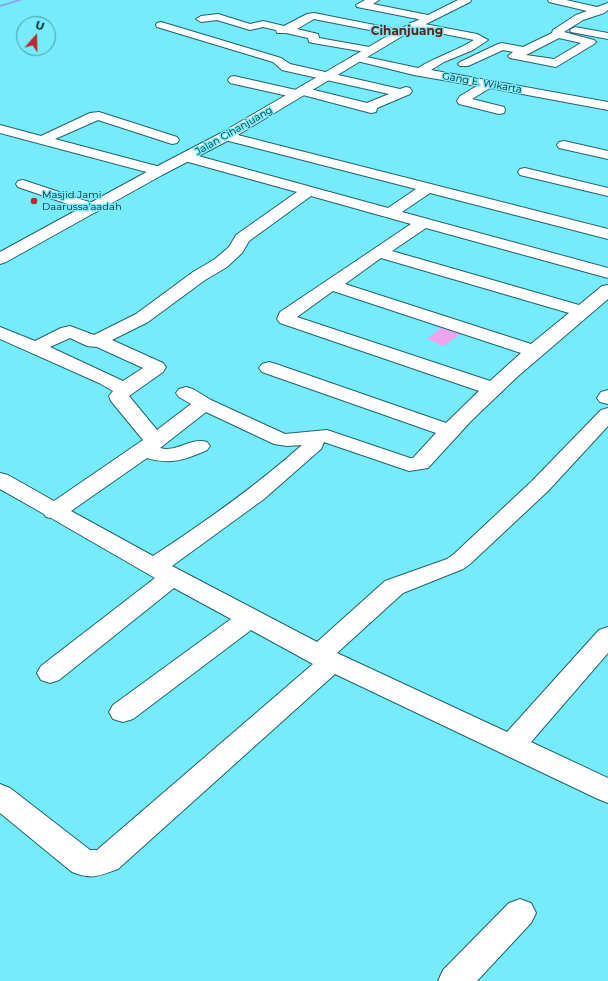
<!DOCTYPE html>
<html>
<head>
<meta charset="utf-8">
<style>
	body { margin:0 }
	#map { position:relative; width:608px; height:981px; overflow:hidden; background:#75ebfb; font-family:Montserrat,sans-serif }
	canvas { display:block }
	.north { position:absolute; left:16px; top:16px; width:40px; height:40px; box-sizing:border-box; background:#75ebfb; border:1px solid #469ca7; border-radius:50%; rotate:20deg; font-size:11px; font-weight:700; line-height:16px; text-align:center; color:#00252a }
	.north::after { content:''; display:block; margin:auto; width:14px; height:18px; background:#ba2b27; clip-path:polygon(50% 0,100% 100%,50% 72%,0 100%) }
</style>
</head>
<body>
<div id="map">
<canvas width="608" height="981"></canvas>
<div class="north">U</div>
</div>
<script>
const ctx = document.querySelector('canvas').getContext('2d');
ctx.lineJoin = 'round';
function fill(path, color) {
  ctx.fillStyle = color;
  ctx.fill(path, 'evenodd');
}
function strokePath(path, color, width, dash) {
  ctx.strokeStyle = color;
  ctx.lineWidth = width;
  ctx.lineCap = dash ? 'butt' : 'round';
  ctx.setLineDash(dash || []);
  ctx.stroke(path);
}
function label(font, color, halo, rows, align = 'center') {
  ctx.font = font + ' Montserrat,sans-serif';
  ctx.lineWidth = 3;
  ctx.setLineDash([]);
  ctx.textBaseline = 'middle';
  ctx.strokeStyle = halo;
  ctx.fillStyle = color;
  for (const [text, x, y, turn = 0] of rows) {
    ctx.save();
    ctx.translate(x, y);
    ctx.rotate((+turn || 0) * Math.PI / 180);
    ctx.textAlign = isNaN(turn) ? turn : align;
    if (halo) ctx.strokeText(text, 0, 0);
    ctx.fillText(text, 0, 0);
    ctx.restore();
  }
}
const green = new Path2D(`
	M 441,328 L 442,328 L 461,334 L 443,346 L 427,339 Z`);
const stream = new Path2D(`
	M 17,0 L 23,0 L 0,7 L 0,5 Z`);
const minor = new Path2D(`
	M 365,0 L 379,0 L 373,4 L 428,15 L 433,18 L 428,21 L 357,7 L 356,5 Z
	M 548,0 L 566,0 L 597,7 L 608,3 L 608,10 L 604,13 L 583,20 L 564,32 L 594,40 L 596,42 L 594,44 L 556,67 L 510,58 L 508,56 L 513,52 L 503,50 L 468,66 L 460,66 L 458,64 L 460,62 L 498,44 L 502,43 L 523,47 L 552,33 L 553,30 L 576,15 L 587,11 L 549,2 ZM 559,38 L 581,43 L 554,59 L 526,55 Z
	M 314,13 L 400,30 L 405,33 L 400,36 L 314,19 L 297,29 L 318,34 L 319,38 L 375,48 L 377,50 L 375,52 L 371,53 L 313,43 L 309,42 L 308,38 L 286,33 L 277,33 L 276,30 L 263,27 L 250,30 L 217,20 L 201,22 L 196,19 L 201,16 L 218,14 L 250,24 L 263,21 L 284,26 L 307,14 Z
	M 161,22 L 281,58 L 290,64 L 400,89 L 406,87 L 410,88 L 412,91 L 410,94 L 377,108 L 376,112 L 371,113 L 303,95 L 297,98 L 230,83 L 228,80 L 230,77 L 234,76 L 296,90 L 302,87 L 367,103 L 389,94 L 282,70 L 273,62 L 157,27 L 156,25 L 157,23 Z
	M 414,22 L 477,34 L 488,40 L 473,50 L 444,62 L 431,70 L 608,102 L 608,110 L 490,88 L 472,99 L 504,107 L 505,110 L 504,113 L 499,114 L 459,104 L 457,101 L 460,96 L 477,86 L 414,75 L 353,60 L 351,58 L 353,56 L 357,55 L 418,68 C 436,57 456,51 474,40 L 410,27 L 409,25 L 410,23 Z
	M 575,27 L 608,33 L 608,39 L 571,32 L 570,30 Z
	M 99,112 L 177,137 L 179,140 L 177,143 L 172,144 L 98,120 L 55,139 L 164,168 L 166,171 L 164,174 L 159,175 L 154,174 L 0,133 L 0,125 L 41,136 L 90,113 Z
	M 226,132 L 608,229 L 608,239 L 430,193 L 402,212 L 608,268 L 608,278 L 426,228 L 392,251 L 579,305 L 602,286 L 608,285 L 608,299 L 517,377 L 471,421 L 428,468 L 409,471 L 324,442 L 321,449 L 264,499 L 172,566 L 317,642 L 385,581 L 447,559 L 454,554 L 532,481 L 601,410 L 608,408 L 608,426 L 548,491 L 470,564 L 463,569 L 403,593 L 337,653 L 507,732 L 599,630 L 608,627 L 608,653 L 531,742 L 608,778 L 608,803 L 598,799 L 335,674 L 118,869 C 98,876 93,880 72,872 L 0,813 L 0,784 L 10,788 L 90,850 L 97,850 L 313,664 L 251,630 L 133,719 L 123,722 L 113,719 L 109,712 L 113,705 L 231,619 L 174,588 L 59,680 L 50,683 L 41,680 L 37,673 L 41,666 L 155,578 L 51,518 L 46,517 L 44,514 L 0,489 L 0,473 L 8,475 L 54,501 L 143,440 L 111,401 L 109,396 L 113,391 L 99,383 L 0,339 L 0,327 L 35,341 L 61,328 L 70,326 L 94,335 L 136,314 L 193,272 L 215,259 L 229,247 L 236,235 L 297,192 L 181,160 L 179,157 L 181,154 L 186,153 L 191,154 L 388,208 L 416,189 L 221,139 L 219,136 L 221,133 ZM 311,196 L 411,224 L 280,312 L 277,319 L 280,323 L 479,391 L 446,423 L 276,364 L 269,362 L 262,364 L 259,368 L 262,372 L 436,433 L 413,458 L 410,458 L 327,430 L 285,434 L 211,400 L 193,389 L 186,387 L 179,389 L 176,393 L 179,397 L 191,404 L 157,430 L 129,396 L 163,372 L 166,367 L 163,363 L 112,340 L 148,322 L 205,280 L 227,267 L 242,253 L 249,241 ZM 381,258 L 569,313 L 531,344 L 345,284 ZM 333,291 L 521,353 L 490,381 L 297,317 ZM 70,338 L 87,346 L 97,347 L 143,368 L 123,381 L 50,347 ZM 206,412 L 274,444 L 287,446 L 302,445 C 256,486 205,522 153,556 L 71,511 L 147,458 C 170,465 185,460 207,450 L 210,446 L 207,442 C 190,437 177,453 160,448 Z
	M 564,141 L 608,151 L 608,159 L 559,148 L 557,145 L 559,142 Z
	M 525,168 L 608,188 L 608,196 L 520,175 L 518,172 L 520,169 Z
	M 23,180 L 98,205 L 101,208 L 98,211 L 93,213 L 88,211 L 18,187 L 16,184 L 18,181 Z
	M 608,390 L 608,404 L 600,402 L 597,398 L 601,392 Z
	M 520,899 L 531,903 L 536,913 L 531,923 L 477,981 L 438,981 L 443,970 L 509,903 Z`);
const secondary = new Path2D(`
	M 458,0 L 471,0 L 470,2 L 404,35 L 231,139 L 164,174 L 6,262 L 0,264 L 0,252 L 154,168 L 221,133 L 396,31 Z`);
const markers = [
	[34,201,4,"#ba2b27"]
];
const farStreetnames = [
	["Gang E. Wikarta",482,83,10],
	["Jalan Cihanjuang",234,131,-30]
];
const farPoinames = [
	["Masjid Jami",42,195],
	["Daarussa'aadah",42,207]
];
const farQuarternames = [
	["Cihanjuang",407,31]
];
fill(green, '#f0a4ef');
fill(stream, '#89a6ef');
strokePath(minor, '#23636c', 2);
strokePath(secondary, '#23636c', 2);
fill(minor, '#fff');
fill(secondary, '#fff');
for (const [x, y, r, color] of markers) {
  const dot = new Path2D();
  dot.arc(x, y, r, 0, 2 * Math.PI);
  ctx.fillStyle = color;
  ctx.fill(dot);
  strokePath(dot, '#75ebfb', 1.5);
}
label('10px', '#00252a', '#75ebfb', farStreetnames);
label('10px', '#00252a', '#75ebfb', farPoinames, 'left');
label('bold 12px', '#64201b', '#75ebfb', farQuarternames);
</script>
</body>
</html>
